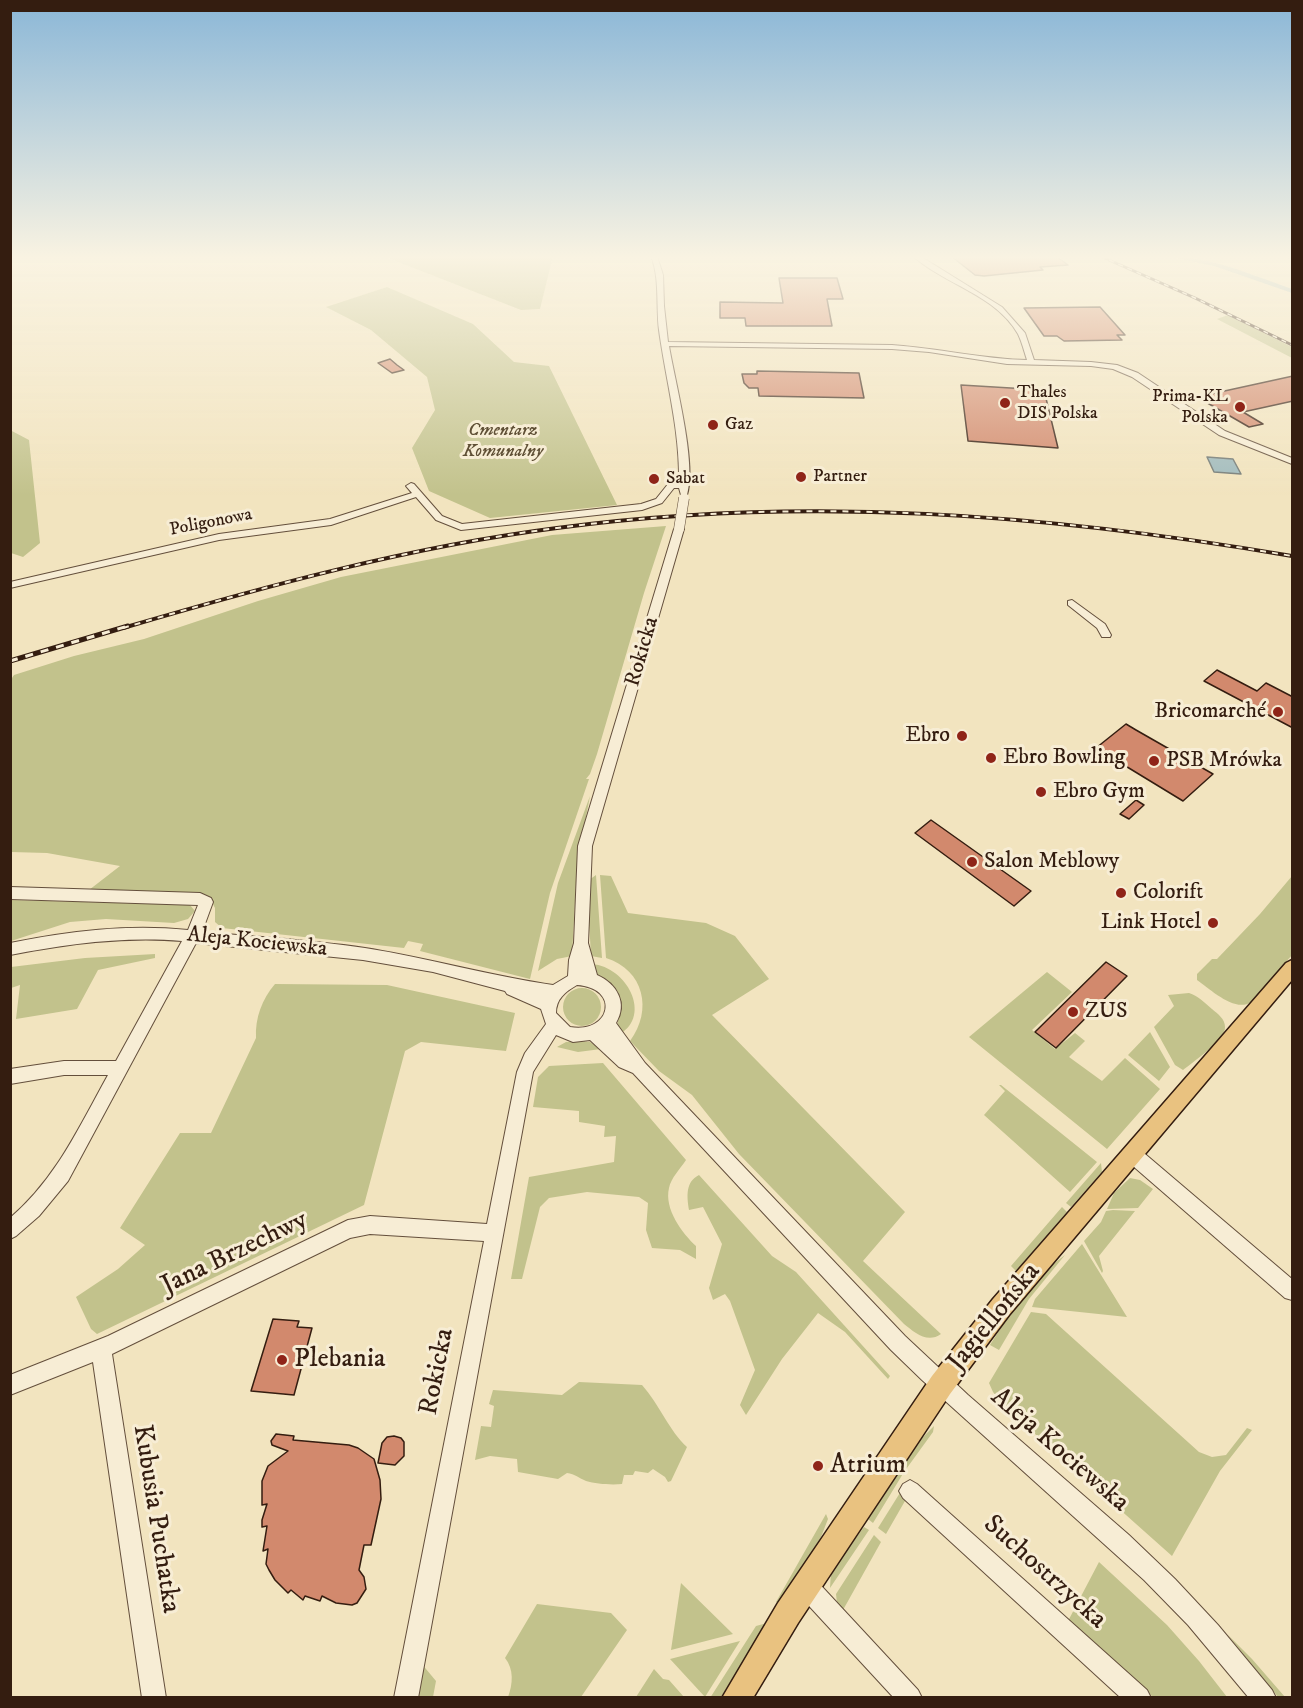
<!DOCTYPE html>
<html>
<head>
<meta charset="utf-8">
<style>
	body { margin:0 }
	#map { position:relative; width:1303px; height:1708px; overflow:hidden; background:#f2e4bf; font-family:"IM FELL DW Pica",serif }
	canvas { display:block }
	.frame { position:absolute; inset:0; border:12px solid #341d10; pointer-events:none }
</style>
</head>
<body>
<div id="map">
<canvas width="1303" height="1708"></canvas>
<div class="frame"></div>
</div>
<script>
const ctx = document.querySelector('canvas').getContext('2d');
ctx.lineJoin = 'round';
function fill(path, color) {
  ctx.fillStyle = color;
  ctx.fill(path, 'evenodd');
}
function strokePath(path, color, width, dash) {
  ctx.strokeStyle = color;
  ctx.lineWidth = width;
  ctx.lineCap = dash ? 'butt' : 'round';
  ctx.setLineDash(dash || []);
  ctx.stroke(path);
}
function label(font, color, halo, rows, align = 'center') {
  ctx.font = font + ' "IM FELL DW Pica",serif';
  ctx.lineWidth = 6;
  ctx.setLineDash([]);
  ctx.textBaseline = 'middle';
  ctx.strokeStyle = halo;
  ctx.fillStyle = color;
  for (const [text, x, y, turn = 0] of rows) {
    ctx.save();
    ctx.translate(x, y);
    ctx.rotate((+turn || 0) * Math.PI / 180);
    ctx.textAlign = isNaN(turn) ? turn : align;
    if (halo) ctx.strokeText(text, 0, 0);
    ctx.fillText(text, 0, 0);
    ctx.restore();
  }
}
const green = new Path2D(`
	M 383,256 L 553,256 L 540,309 L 521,310 Z
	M 387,287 L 473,324 L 514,362 L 549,366 L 617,505 L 490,518 L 429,491 L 412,448 L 435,410 L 427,377 L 371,330 L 326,307 Z
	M 1228,315 L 1292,347 L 1292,358 L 1217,319 Z
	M 10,430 L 29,440 L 40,543 L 23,557 L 11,553 Z
	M 666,526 L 644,593 L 597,754 L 590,774 L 586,779 L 589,779 L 550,893 L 530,979 L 420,951 L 423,944 L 408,941 L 404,948 L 222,928 L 215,922 L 215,908 L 209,896 L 152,891 L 89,890 L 120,866 L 47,853 L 11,852 L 10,681 L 14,675 L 74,656 L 144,639 L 258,601 L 341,577 L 552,535 Z
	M 590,796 L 577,864 L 572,956 L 557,959 L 538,971 L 558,883 Z
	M 596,875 L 602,958 L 591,956 L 587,885 L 589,880 Z
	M 600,875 L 611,876 L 628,913 L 706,923 L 735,936 L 769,979 L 712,1015 L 905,1212 L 863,1261 L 941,1334 C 927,1344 914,1332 904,1324 L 739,1154 L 692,1095 L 659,1071 L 630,1041 C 653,1010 644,970 606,958 Z
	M 1292,876 L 1292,955 L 1251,1002 C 1235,1013 1210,989 1197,980 L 1197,974 L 1212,959 L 1217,959 L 1260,914 Z
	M 11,900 L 190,905 L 195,911 L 188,919 L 174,923 L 106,919 L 70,922 L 11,941 Z
	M 155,954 L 155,958 L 98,970 L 77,1009 L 16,1019 L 20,985 L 11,988 L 11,967 L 85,958 Z
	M 592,964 C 627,967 652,1015 620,1034 L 617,1026 L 621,1007 L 619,996 L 597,976 Z
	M 1047,972 L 1072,992 L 1032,1030 L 1055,1049 L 1075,1033 L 1085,1041 L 1069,1057 L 1102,1081 L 1125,1058 L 1160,1089 L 1107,1149 L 969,1037 Z
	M 275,984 L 387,985 L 515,1013 L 506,1051 L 421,1042 L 405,1051 L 364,1205 L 97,1334 L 91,1329 L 76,1297 L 118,1269 L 145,1245 L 120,1228 L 180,1133 L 211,1133 L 256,1038 C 255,1018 262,999 275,984 Z
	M563 1007a19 19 0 1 1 38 0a19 19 0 1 1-38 0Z
	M 1189,993 C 1198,996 1204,1002 1212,1009 C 1218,1014 1225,1019 1225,1027 C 1226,1039 1192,1063 1183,1070 L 1175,1065 L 1154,1027 L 1174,1006 L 1168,995 Z
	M 1150,1032 L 1170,1067 L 1159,1081 L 1128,1055 Z
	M 579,1041 L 590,1042 L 601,1049 L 578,1052 L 557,1047 L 566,1042 Z
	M 603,1063 L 686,1160 C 680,1169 671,1178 669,1188 C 664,1209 682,1233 696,1246 L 696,1259 L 680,1250 L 652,1248 L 646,1230 L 648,1203 L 639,1197 L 587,1192 L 549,1198 L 540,1207 L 522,1279 L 511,1279 L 529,1177 L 614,1162 L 616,1136 L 604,1137 L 605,1126 L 579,1122 L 579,1111 L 533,1107 L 538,1077 L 549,1066 Z
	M 999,1085 L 1001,1085 L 1097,1162 L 1070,1192 L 984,1115 L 1005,1091 Z
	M 1101,1163 L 1102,1172 L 1071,1207 L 1066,1203 Z
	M 699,1175 L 772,1256 L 796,1272 L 890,1376 L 888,1379 L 845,1332 L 818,1313 L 782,1359 L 746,1415 L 740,1405 L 755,1370 L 730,1301 L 725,1294 L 713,1300 L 709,1288 L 722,1244 L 703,1207 L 689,1210 C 687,1197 685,1182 699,1175 Z
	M 1130,1178 L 1140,1180 L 1153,1189 L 1138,1208 L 1107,1209 L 1114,1193 Z
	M 1062,1207 L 1067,1212 L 1016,1271 L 1011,1266 Z
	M 1113,1210 L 1135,1211 L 1099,1256 L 1103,1271 L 1102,1273 L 1084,1241 L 1101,1222 L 1106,1211 Z
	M 1082,1244 L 1127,1317 L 1032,1307 L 1035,1299 Z
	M 1065,1255 L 1029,1299 L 999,1350 L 990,1345 C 1014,1308 1029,1282 1065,1255 Z
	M 1031,1312 L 1046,1314 L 1199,1452 L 1212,1457 L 1226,1455 L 1247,1428 L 1252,1430 L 1220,1471 L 1172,1556 L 1007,1409 L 993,1392 L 989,1383 Z
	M 579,1382 L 642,1385 C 659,1404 670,1432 687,1447 L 671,1481 L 668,1482 L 665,1477 L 653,1469 L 648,1473 L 635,1471 L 633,1475 L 624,1475 L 622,1484 C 611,1485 596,1484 586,1481 C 579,1478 575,1474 567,1473 L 558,1479 L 518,1472 L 517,1459 L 490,1456 L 475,1460 L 481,1426 L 491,1427 L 494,1406 L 489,1404 L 493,1390 L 562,1395 Z
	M 934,1426 L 933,1432 L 904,1472 L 873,1523 L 868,1519 L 921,1439 Z
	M 903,1488 L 909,1494 L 886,1534 L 878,1528 Z
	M 826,1514 L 828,1519 L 821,1537 L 781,1603 L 776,1602 Z
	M 864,1527 L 869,1530 L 830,1588 L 831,1571 Z
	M 874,1535 L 881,1542 L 843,1610 L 837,1603 L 836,1594 Z
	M 1099,1562 L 1167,1625 L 1199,1661 L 1227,1697 L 1153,1697 L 1067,1623 Z
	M 681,1583 L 733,1634 L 671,1650 Z
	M 537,1604 L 611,1613 L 627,1630 L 581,1697 L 508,1697 C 513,1684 514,1669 505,1658 Z
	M 767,1623 L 721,1697 L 710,1698 L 756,1626 Z
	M 1227,1634 L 1252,1659 L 1285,1697 L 1278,1697 Z
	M 740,1641 L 705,1697 L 670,1659 Z
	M 421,1663 L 436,1681 L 433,1697 L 415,1698 Z
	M 654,1669 L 663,1679 L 669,1680 L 684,1697 L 636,1697 Z`);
const water = new Path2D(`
	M 1207,457 L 1233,459 L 1241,474 L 1214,472 Z`);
const stream = new Path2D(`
	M 1271,256 L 1292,258`);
const canal = new Path2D(`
	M 1166,256 C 1210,256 1252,275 1292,289 L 1292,293 L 1214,266 Z`);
const river = new Path2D(`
	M 1283,256 L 1292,256 L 1292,261 Z`);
const building = new Path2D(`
	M 951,256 L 1056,256 L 1068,265 L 1040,267 L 1043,270 L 984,276 L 975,275 Z
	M 779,278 L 837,278 L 843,299 L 827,299 L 832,326 L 746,326 L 745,318 L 720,318 L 720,302 L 783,303 Z
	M 1100,307 L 1125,335 L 1117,335 L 1122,340 L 1064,341 L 1057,336 L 1044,336 L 1024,308 Z
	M 390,359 L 397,365 L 404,370 L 392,373 L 378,363 Z
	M 757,371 L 859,373 L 864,398 L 759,396 L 758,388 L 749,388 L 744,383 L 742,374 L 757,374 Z
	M 1293,376 L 1293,401 L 1243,412 L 1263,424 L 1249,427 L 1197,397 Z
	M 961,385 L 1044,390 L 1058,448 L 968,441 Z
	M 1217,670 L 1257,691 L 1266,683 L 1293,697 L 1293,728 L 1204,681 Z
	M 1126,724 L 1136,730 L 1213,774 L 1183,801 L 1096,748 Z
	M 1136,800 L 1144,805 L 1129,819 L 1120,814 Z
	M 931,820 L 1031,891 L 1014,906 L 915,833 Z
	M 1106,962 L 1127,976 L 1056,1048 L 1035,1032 Z
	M 273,1319 L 299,1321 L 297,1327 L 312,1328 L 294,1395 L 251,1391 Z
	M 276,1434 L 294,1436 L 293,1440 L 349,1445 L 358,1448 L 374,1459 L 380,1480 L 381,1499 L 371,1545 L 364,1545 L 359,1570 L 364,1577 L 366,1589 L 357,1603 L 352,1605 L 336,1603 L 322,1596 L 320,1601 L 305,1596 L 303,1600 L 291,1590 L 288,1593 L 275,1580 L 269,1570 L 266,1564 L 268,1549 L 263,1551 L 267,1526 L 262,1527 L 262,1520 L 267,1504 L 262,1505 L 262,1481 L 268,1466 L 288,1451 L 272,1445 L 271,1441 Z
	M 394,1436 L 401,1438 L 404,1442 L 404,1456 L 395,1465 L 378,1463 L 382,1443 L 387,1437 Z`);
const minor = new Path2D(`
	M 651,256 L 657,256 L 663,275 L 664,306 L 668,342 L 892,345 C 937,348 982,359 1027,360 C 1024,351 1022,342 1018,334 C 995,294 945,285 913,256 L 920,256 L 1002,307 L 1025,333 L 1034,360 L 1091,362 L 1117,365 L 1138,373 L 1225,431 L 1292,458 L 1292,464 L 1219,435 L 1132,377 L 1113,369 L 1091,366 L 1007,364 L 929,352 L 892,349 L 669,346 C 675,382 697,464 687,495 L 681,495 L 679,488 L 674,488 L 662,503 L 642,510 L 461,530 L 436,520 L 416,497 L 331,525 L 219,540 L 10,588 L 10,582 L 219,534 L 330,519 L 412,493 L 406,486 L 411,483 L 414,484 L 442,516 L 462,524 L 641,504 L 656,499 L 668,484 L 679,482 C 680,430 666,381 659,330 C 656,306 660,278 651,256 Z
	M 679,526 L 684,529 L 592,846 L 588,943 L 597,975 C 617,984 628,1003 616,1023 L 645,1063 L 905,1336 L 968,1395 L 1129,1535 L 1175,1579 L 1218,1625 L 1272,1690 L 1276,1698 L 1249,1698 L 1188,1625 L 1144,1580 L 922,1380 L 891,1350 L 633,1073 L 619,1067 L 590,1040 L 573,1042 L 556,1035 L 533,1072 L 418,1698 L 394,1698 L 484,1241 L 370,1234 L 350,1238 L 112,1354 L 166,1698 L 142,1698 L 93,1362 L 10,1395 L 10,1375 L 108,1336 L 348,1220 L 370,1216 L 487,1224 L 517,1072 L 525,1053 L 546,1024 L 541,1009 L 507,994 L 505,991 L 433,972 L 363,960 L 196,943 L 68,1181 L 39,1216 L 16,1236 L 10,1239 L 10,1218 C 56,1179 79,1127 108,1075 L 64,1075 L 10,1084 L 10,1069 L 64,1061 L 116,1061 L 182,941 C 124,936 67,944 10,955 L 10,943 C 70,931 127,924 188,930 L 198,905 L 10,899 L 10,887 L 200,893 L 211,898 L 213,902 L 202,932 C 256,937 312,940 365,948 C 429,958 490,976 553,985 L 568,976 L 569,960 L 574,943 L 578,846 L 674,529 ZM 577,985 C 621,988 611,1034 570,1027 L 556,1013 C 556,999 565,992 577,985 Z
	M 1072,600 L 1105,624 L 1111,635 L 1110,637 L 1102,637 L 1097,628 L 1068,605 L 1068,601 Z
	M 1132,1146 L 1138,1148 L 1292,1279 L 1292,1300 L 1285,1298 L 1126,1160 L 1123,1154 L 1126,1148 Z
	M 910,1480 L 917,1484 L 1147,1690 L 1151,1698 L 1121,1698 L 903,1498 L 899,1491 L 903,1484 Z
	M 806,1575 L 814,1578 L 918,1690 L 922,1698 L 894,1698 L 798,1594 L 795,1586 L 798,1578 Z`);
const major = new Path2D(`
	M 1292,960 L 1292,980 L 1009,1315 L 950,1394 L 798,1623 L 753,1698 L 722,1698 L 778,1603 L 932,1376 L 993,1299 L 1286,963 Z`);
const railFar2 = new Path2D(`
	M 1100,256 L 1195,298 L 1292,345`);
const railFar1 = new Path2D(`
	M 123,628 C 266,586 409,547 557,528 C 806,495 1046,514 1292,556`);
const rail = new Path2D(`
	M 10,661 L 128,626`);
const minorBridge = new Path2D(`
	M 679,529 L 684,498`);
const markers = [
	[1005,403,6,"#8f2418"],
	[1240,407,6,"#8f2418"],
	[713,425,6,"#8f2418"],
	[801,477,6,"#8f2418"],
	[654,479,6,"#8f2418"],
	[1278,712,6,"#8f2418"],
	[962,736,6,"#8f2418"],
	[991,758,6,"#8f2418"],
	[1154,761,6,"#8f2418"],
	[1041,792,6,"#8f2418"],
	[972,862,6,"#8f2418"],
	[1121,893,6,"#8f2418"],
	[1213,923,6,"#8f2418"],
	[1073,1012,6,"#8f2418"],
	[282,1360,6,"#8f2418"],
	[818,1466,6,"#8f2418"]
];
const farPoinames = [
	["Thales",1017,393],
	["DIS Polska",1017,414],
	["Prima-KL",1228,397,"right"],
	["Polska",1228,418,"right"],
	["Gaz",725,425],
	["Partner",813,477],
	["Sabat",666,479]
];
const farParknames = [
	["Cmentarz",503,431],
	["Komunalny",503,452]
];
const farStreetnames = [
	["Poligonowa",211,523,-11]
];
const streetNames = [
	["Rokicka",643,652,-74],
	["Aleja Kociewska",257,943,6]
];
const poiNames = [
	["Bricomarché",1266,712,"right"],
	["Ebro",950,736,"right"],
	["Ebro Bowling",1003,758],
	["PSB Mrówka",1166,761],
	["Ebro Gym",1053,792],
	["Salon Meblowy",984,862],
	["Colorift",1133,893],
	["Link Hotel",1201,923,"right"],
	["ZUS",1085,1012]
];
const nearStreetnames = [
	["Jana Brzechwy",235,1254,-26],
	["Jagiellońska",995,1318,-51],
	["Rokicka",438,1372,-79],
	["Aleja Kociewska",1059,1451,41],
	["Kubusia Puchatka",155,1519,81],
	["Suchostrzycka",1044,1573,42]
];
const nearPoinames = [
	["Plebania",294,1360],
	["Atrium",830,1466]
];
fill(green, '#c2c28c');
fill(water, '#a1bbbd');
strokePath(water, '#757c78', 1.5);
strokePath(stream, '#757c78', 1.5);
fill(canal, '#a1bbbd');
fill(river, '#a1bbbd');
fill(building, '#d2896d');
strokePath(building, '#341d10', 1.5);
strokePath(minor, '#644f3c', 2);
strokePath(major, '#341d10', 3);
fill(minor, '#f7edd5');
fill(major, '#e9c280');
strokePath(railFar2, '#341d10', 3);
strokePath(railFar1, '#341d10', 4);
strokePath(rail, '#341d10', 5);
strokePath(railFar2, '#f7edd5', 1.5, [5]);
strokePath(railFar1, '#f7edd5', 2, [6]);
strokePath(rail, '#f7edd5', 3, [8]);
strokePath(minorBridge, '#644f3c', 11, []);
strokePath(minorBridge, '#f7edd5', 10);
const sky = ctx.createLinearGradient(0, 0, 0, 495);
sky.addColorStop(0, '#8bb7d7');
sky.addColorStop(0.52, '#f9f3e2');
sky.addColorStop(1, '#f9f3e200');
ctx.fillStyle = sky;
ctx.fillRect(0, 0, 1303, 495);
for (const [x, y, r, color] of markers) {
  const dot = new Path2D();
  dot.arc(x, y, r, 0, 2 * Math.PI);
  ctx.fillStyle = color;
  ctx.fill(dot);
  strokePath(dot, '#f7edd5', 2);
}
label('18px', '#341d10', '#f7edd5', farPoinames, 'left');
label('italic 18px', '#5f4f35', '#f7edd5', farParknames);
label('18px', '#341d10', '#f7edd5', farStreetnames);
label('22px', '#341d10', '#f7edd5', streetNames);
label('22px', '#341d10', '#f7edd5', poiNames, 'left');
label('27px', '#341d10', '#f7edd5', nearStreetnames);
label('27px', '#341d10', '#f7edd5', nearPoinames, 'left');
</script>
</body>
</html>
